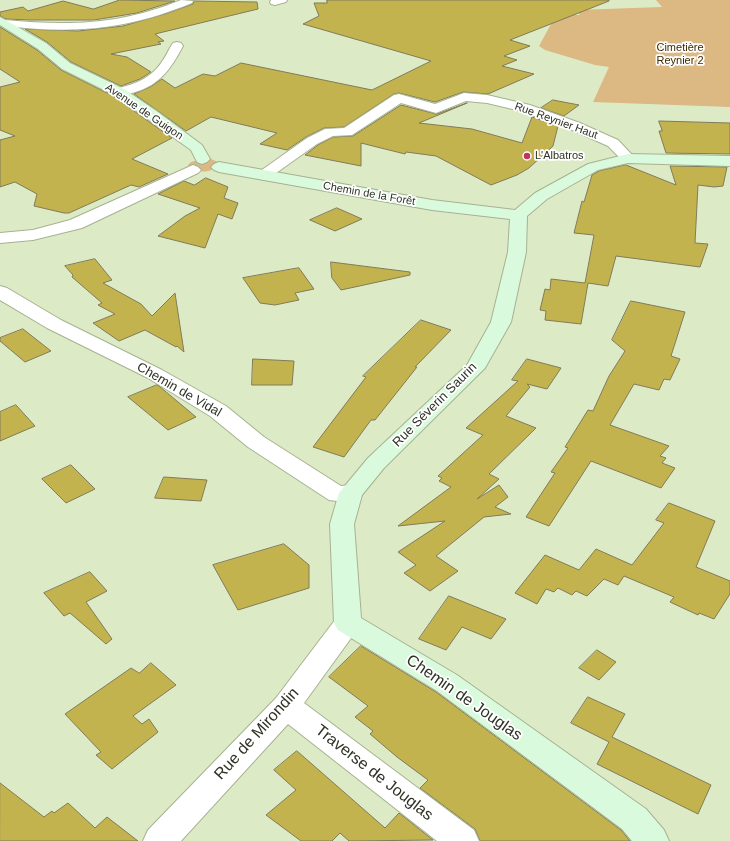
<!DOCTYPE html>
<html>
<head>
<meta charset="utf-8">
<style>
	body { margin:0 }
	canvas { display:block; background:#ddeac6 }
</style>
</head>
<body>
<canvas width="730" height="841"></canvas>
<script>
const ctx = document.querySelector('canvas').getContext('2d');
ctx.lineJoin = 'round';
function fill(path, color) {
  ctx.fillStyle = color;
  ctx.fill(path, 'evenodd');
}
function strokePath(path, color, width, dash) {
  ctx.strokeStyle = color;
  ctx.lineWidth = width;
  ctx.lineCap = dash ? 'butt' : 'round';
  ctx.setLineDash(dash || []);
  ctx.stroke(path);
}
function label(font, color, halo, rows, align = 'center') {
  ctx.font = font + ' Helvetica,sans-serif';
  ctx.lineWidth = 3.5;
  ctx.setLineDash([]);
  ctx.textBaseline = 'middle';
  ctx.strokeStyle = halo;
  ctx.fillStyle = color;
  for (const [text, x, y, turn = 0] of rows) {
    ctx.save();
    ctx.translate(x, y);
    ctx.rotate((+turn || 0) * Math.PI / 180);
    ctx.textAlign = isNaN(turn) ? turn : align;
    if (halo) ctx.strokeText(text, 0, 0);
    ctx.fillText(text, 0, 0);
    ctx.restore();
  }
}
const green = new Path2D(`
	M 656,0 L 730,0 L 730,107 L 593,102 L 609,67 L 595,65 L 545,50 L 539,46 L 556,15 L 580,15 L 576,10 L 662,7 Z
	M 202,159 L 211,159 L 220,163 C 212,174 200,173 189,168 L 188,165 L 191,162 Z`);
const building = new Path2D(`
	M 120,0 L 175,1 L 137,13 L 94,20 L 29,20 L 6,19 L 0,16 L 0,12 L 23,7 L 28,11 L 63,1 L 93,9 Z
	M 327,0 L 609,0 L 609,1 L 510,40 L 530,46 L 504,56 L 517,60 L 502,66 L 534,74 L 488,94 L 463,92 L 435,102 L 399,93 L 394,94 L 344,127 L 324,128 L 306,137 L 287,150 L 260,144 L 277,133 L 211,117 L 186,131 L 134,94 L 150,87 L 162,79 L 175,88 L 203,74 L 215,76 L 241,63 L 372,90 L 431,61 L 303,24 L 319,16 L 314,3 L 327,3 Z
	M 194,1 L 257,2 L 258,9 L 155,34 L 164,41 L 158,42 L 161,44 L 111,54 L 127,57 L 151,72 L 140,79 L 121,86 L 71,62 L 47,42 L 25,29 L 78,31 L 123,26 L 168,13 L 193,4 Z
	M 0,27 L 37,50 L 61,70 L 113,96 L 172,138 L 132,159 L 168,174 L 139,187 L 131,185 L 69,213 L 64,213 L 34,206 L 37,194 L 15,182 L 0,187 L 0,140 L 15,136 L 0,130 L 0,87 L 20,82 L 0,69 Z
	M 553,100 L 579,105 L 564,116 L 541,108 Z
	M 467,103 L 419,123 L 472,129 L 522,143 L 532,117 L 558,126 L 553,146 L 529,168 L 517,175 L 491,185 L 436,156 L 406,152 L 405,154 L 361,143 L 361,166 L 305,155 L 318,145 L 333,137 L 353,136 L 401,105 L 436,114 Z
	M 659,121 L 730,123 L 730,154 L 666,153 L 659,131 L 662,131 Z
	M 626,165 L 676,185 L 670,166 L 727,167 L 723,186 L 714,187 L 698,185 L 695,243 L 708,244 L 700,267 L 616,256 L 608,286 L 588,283 L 581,324 L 545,320 L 546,311 L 540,310 L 545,289 L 550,290 L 551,279 L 585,283 L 594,235 L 574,233 L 582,201 L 584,202 L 592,175 L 599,171 Z
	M 206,178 L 228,187 L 224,198 L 238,203 L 232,219 L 218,214 L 205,248 L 158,236 L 185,216 L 200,208 L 158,194 L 184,181 L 194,185 Z
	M 337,208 L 362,219 L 335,231 L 310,220 Z
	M 95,259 L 112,280 L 103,283 L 141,304 L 152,316 L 175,293 L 184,352 L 177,346 L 176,347 L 145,330 L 119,341 L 93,323 L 115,314 L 98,305 L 102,303 L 72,277 L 73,275 L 65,266 Z
	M 331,262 L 410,272 L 410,275 L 341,290 L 332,278 Z
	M 299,268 L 314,289 L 295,293 L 299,300 L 275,305 L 260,303 L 243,278 Z
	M 631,301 L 685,312 L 671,356 L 680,359 L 670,380 L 664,379 L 659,390 L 634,384 L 610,425 L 669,446 L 660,456 L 666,458 L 662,463 L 675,468 L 661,488 L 591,461 L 549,526 L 526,517 L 555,473 L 551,472 L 568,448 L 565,447 L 588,410 L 593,411 L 609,376 L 625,351 L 612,340 Z
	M 421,320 L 451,330 L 415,367 L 417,367 L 375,420 L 371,420 L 344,457 L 313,447 L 366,377 L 363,376 Z
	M 23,329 L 51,351 L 25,362 L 0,341 L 0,338 Z
	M 253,359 L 294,361 L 292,385 L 252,385 Z
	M 527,359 L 561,368 L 547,389 L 527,384 L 530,387 L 506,416 L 536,428 L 489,474 L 499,479 L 477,499 L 499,485 L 508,497 L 495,507 L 511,514 L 484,517 L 436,556 L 458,571 L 430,591 L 404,573 L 416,565 L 398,552 L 445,521 L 398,526 L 451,487 L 439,481 L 442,478 L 438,476 L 483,435 L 466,428 L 518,381 L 512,380 Z
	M 157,385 L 159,386 L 196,417 L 168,430 L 128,397 Z
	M 16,405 L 35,426 L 0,441 L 0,412 Z
	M 71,465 L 95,489 L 66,503 L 42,479 Z
	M 164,477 L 207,480 L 201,501 L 155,498 Z
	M 669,503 L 715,521 L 696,567 L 730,581 L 730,594 L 714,619 L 699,613 L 698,615 L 670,602 L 674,597 L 624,576 L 618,585 L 604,579 L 587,596 L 576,591 L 572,595 L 558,588 L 554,592 L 546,589 L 537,604 L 515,593 L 545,555 L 579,570 L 596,549 L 632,565 L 664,523 L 656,520 Z
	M 284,544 L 309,565 L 309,588 L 238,610 L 213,565 Z
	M 90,572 L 107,591 L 86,602 L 112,639 L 106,644 L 70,613 L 64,616 L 44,593 Z
	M 449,596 L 506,619 L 491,639 L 462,627 L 446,650 L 419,639 Z
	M 361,646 L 436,692 L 621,830 L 630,841 L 480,841 L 475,829 L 420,788 L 428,780 L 397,757 L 370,734 L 373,731 L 355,717 L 368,706 L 329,677 Z
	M 597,650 L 616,662 L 599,680 L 579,668 Z
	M 151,663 L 176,685 L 133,716 L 142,724 L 149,719 L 158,732 L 112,769 L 96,755 L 101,752 L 65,714 L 131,668 L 139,673 Z
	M 588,697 L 625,714 L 612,737 L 711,785 L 698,814 L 597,764 L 609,742 L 571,723 Z
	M 297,751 L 385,828 L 399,813 L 433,840 L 349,841 L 340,833 L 332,841 L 301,841 L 266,815 L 296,790 L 274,770 Z
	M 0,783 L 44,817 L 52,811 L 54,813 L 68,803 L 95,828 L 107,817 L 138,841 L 0,841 Z`);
const street = new Path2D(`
	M 181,0 L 193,1 L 192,3 C 126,30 75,34 5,26 L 0,24 L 1,21 L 5,20 C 70,26 120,25 181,0 Z
	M 271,0 L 287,0 L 286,2 L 275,5 L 271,4 L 270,2 Z
	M 177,42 L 181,43 L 183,46 C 171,69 159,86 132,93 C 126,94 121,96 114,95 L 112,92 L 114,89 C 133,85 150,79 161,63 C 166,57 168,50 173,43 Z
	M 464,93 L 487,95 L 530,105 L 580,123 L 618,140 L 635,158 L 633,161 L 628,162 L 623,161 L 608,146 L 570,129 L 521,111 L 487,103 L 466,101 L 436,113 L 401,103 L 352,135 L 333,136 L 317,144 L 269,178 L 264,180 L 259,178 L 256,175 L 259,172 L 307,138 L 325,129 L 344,128 L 394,95 L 399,94 L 435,104 Z
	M 193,165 L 198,167 L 201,170 L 198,173 L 82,228 L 33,240 L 0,243 L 0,233 L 33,230 L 70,220 Z
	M 0,286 L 7,288 L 61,320 L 162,370 L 226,406 L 264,437 L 341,486 L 351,485 L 359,487 L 363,493 L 359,499 C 349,501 339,502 329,500 L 248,447 L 210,416 L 148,378 L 47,328 L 0,300 Z
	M 348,613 L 358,616 L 362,623 L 304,703 L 474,830 L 479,841 L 437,841 L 288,724 L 181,841 L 143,841 L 148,830 L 276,698 L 338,616 Z`);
const secondary = new Path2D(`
	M 0,17 L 46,43 L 70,63 L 124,89 L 158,112 L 202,145 L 210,159 L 207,162 L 202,164 L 197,162 L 191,150 L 114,95 L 62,69 L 38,49 L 0,25 Z
	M 628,154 L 730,156 L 730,166 L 628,163 L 598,170 L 547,199 L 527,216 L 526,252 L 511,322 L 485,368 L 384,468 L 362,495 L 354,524 L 361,618 L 457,675 L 646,809 L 664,830 L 669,841 L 632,841 L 622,829 L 437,691 L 338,630 L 334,623 L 330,524 L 339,493 L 368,458 L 467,365 L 491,322 L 508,252 L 510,219 L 432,210 L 219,172 L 214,170 L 211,167 L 214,164 L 219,162 L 432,200 L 515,210 L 535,193 L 588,164 Z`);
const markers = [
	[527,156,4,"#c2345f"]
];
const farParknames = [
	["Cimetière",680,48],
	["Reynier 2",680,61]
];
const farStreetnames = [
	["Avenue de Guigon",144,112,34],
	["Rue Reynier Haut",556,121,20],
	["Chemin de la Forêt",369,194,10]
];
const farPoinames = [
	["L'Albatros",535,156]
];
const streetNames = [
	["Chemin de Vidal",179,390,30],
	["Rue Séverin Saurin",435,405,-45]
];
const nearStreetnames = [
	["Chemin de Jouglas",464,698,35],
	["Rue de Mirondin",257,734,-48],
	["Traverse de Jouglas",374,773,38]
];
fill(green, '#dcb882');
fill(building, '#c3b34f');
strokePath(building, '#807b59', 1);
strokePath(street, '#a6b290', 2);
strokePath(secondary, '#a6b290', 2);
fill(street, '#fff');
fill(secondary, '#dafade');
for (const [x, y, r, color] of markers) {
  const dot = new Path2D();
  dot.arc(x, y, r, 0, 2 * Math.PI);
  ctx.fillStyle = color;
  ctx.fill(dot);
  strokePath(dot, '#fff', 1.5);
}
label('11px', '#3e2801', '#fff', farParknames);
label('11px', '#2d3224', '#fff', farStreetnames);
label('11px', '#2d3224', '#fff', farPoinames, 'left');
label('13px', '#2d3224', '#fff', streetNames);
label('16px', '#2d3224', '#fff', nearStreetnames);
</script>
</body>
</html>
